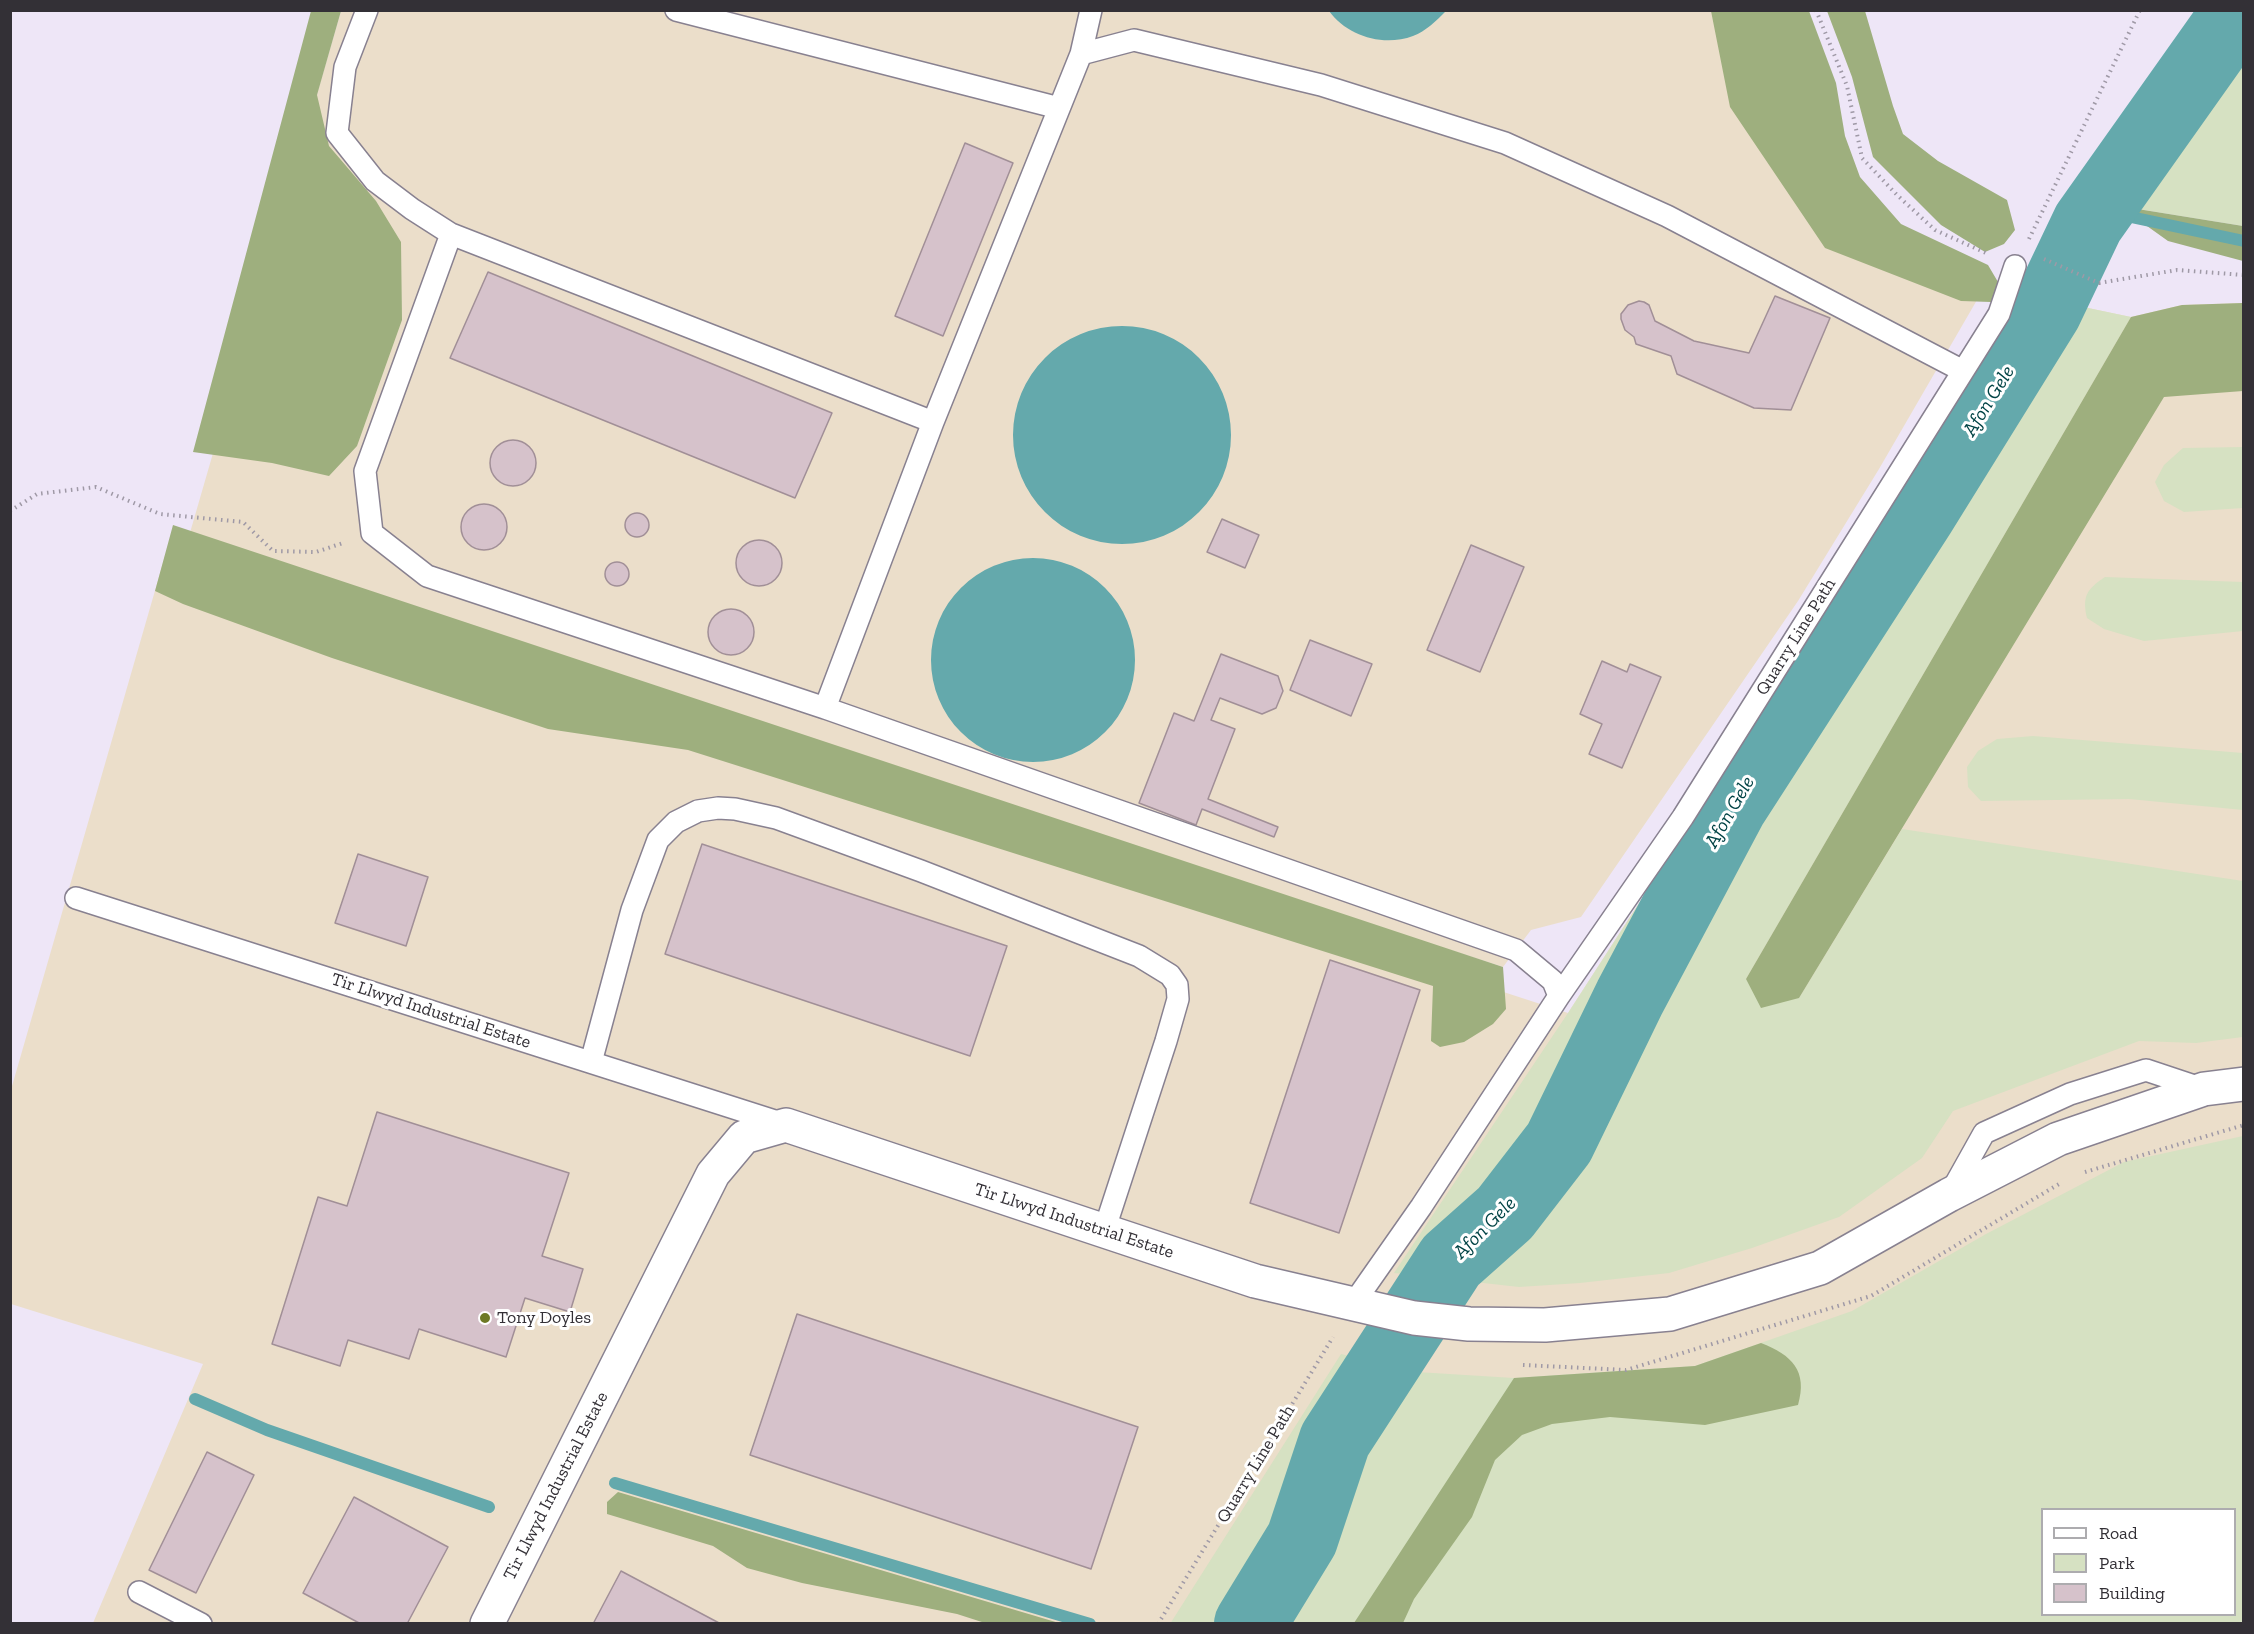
<!DOCTYPE html>
<html>
<head>
<meta charset="utf-8">
<style>
	body { margin:0 }
	#map { position:relative; width:2254px; height:1634px; overflow:hidden; background:#eee6f7; font-family:"Zilla Slab",serif }
	canvas { display:block }
	.frame { position:absolute; inset:0; border:12px solid #333036; pointer-events:none }
	.legend { position:absolute; left:2041px; top:1508px; width:195px; height:108px; box-sizing:border-box; background:#fff; border:2px solid #adacaf; margin:0; padding:8px 10px; list-style:none; font-size:18px; color:#333036 }
	.legend li { display:flex; align-items:center; gap:12px; height:30px }
	.legend b { width:30px; border:2px solid #adacaf }
</style>
</head>
<body>
<div id="map">
<canvas width="2254" height="1634"></canvas>
<div class="frame"></div>
<ul class="legend">
<li><b style="height:8px;background:#fff"></b>Road</li>
<li><b style="height:16px;background:#d6e1c2"></b>Park</li>
<li><b style="height:16px;background:#d6c2cb"></b>Building</li>
</ul>
</div>
<script>
const ctx = document.querySelector('canvas').getContext('2d');
ctx.lineJoin = 'round';
function fill(path, color) {
  ctx.fillStyle = color;
  ctx.fill(path, 'evenodd');
}
function strokePath(path, color, width, dash) {
  ctx.strokeStyle = color;
  ctx.lineWidth = width;
  ctx.lineCap = dash ? 'butt' : 'round';
  ctx.setLineDash(dash || []);
  ctx.stroke(path);
}
function label(font, color, halo, rows, align = 'center') {
  ctx.font = font + ' "Zilla Slab",serif';
  ctx.lineWidth = 6;
  ctx.setLineDash([]);
  ctx.textBaseline = 'middle';
  ctx.strokeStyle = halo;
  ctx.fillStyle = color;
  for (const [text, x, y, turn = 0] of rows) {
    ctx.save();
    ctx.translate(x, y);
    ctx.rotate((+turn || 0) * Math.PI / 180);
    ctx.textAlign = isNaN(turn) ? turn : align;
    if (halo) ctx.strokeText(text, 0, 0);
    ctx.fillText(text, 0, 0);
    ctx.restore();
  }
}
const industrial = new Path2D(`
	M 341,11 L 1787,11 L 1831,151 L 1885,222 L 1988,281 L 1879,469 L 1798,601 L 1581,917 L 1531,930 L 1503,967 L 187,543 Z
	M 2031,296 L 2131,317 L 2182,305 L 2243,303 L 2243,1623 L 93,1623 L 203,1364 L 11,1304 L 10,1093 L 165,556 L 1568,1013 ZM 2042,1510 L 2234,1510 L 2234,1614 L 2042,1614 Z`);
const green = new Path2D(`
	M 2243,29 L 2243,226 L 2119,206 Z
	M 2031,296 L 2131,317 L 1746,979 L 1799,998 L 1902,829 L 2243,881 L 2243,1037 L 2196,1043 L 2139,1041 L 1953,1111 L 1922,1158 L 1839,1217 L 1752,1248 L 1669,1273 L 1580,1283 L 1519,1287 L 1394,1273 L 1568,1013 Z
	M 2243,447 L 2243,508 L 2184,512 L 2164,501 L 2155,482 L 2164,465 L 2183,448 Z
	M 2105,577 L 2243,582 L 2243,631 L 2144,641 L 2104,629 L 2087,618 C 2082,596 2087,589 2105,577 Z
	M 2033,736 L 2243,753 L 2243,810 L 2129,799 L 1981,801 L 1968,787 L 1967,767 L 1978,751 L 1997,739 Z
	M 2243,1136 L 2243,1623 L 1170,1624 L 1341,1354 L 1417,1372 L 1514,1378 L 1695,1366 L 1852,1311 L 1986,1234 L 2124,1162 ZM 2042,1510 L 2234,1510 L 2234,1614 L 2042,1614 Z`);
const forest = new Path2D(`
	M 311,11 L 341,11 L 317,95 L 329,146 L 376,201 L 401,242 L 402,320 L 357,446 L 329,476 L 272,463 L 193,452 Z
	M 1711,11 L 1809,11 L 1836,83 L 1845,136 L 1860,177 L 1901,224 L 1988,265 L 1998,282 L 1991,302 L 1961,301 L 1825,248 L 1730,107 Z
	M 1827,11 L 1865,11 L 1893,106 L 1903,134 L 1938,161 L 2007,200 L 2015,230 L 2004,244 L 1985,252 L 1941,225 L 1873,157 L 1852,77 Z
	M 2119,206 L 2243,226 L 2243,261 L 2168,241 Z
	M 2243,303 L 2243,391 L 2164,397 L 1799,998 L 1761,1008 L 1746,979 L 2131,317 L 2182,305 Z
	M 173,525 L 1503,967 L 1506,1009 L 1493,1024 L 1464,1042 L 1440,1047 L 1431,1041 L 1433,986 L 688,750 L 548,729 L 332,658 L 183,604 L 155,591 Z
	M 1761,1343 C 1792,1355 1808,1371 1798,1405 L 1705,1425 L 1610,1417 L 1552,1424 L 1522,1435 L 1495,1460 L 1472,1517 L 1414,1599 L 1403,1623 L 1354,1623 L 1514,1378 L 1695,1366 Z
	M 618,1492 L 1059,1623 L 985,1623 L 957,1614 L 802,1583 L 747,1568 L 713,1546 L 607,1514 L 607,1502 Z`);
const water = new Path2D(`
	M 1329,11 L 1446,11 C 1436,21 1426,31 1413,36 C 1383,47 1347,36 1329,11 Z
	M1013 435a109 109 0 1 1 218 0a109 109 0 1 1-218 0Z
	M931 660a102 102 0 1 1 204 0a102 102 0 1 1-204 0Z`);
const stream = new Path2D(`
	M 2098,210 L 2244,241
	M 195,1399 L 267,1430 L 489,1507
	M 615,1483 L 1090,1624`);
const river = new Path2D(`
	M 1250,1624 L 1302,1539 L 1335,1440 L 1451,1261 L 1505,1213 L 1559,1143 L 1630,997 L 1731,807 L 1920,514 L 2046,311 L 2088,223 L 2239,10`);
const building = new Path2D(`
	M 965,143 L 1013,163 L 943,336 L 895,316 Z
	M 488,272 L 832,413 L 795,498 L 450,358 Z
	M 1775,296 L 1830,318 L 1791,410 L 1754,408 L 1677,374 L 1671,356 L 1636,344 L 1634,337 L 1625,330 L 1621,319 L 1621,314 L 1628,305 L 1639,301 L 1644,302 L 1649,305 L 1655,321 L 1694,341 L 1749,353 Z
	M490 463a23 23 0 1 1 46 0a23 23 0 1 1-46 0Z
	M461 527a23 23 0 1 1 46 0a23 23 0 1 1-46 0Z
	M625 525a12 12 0 1 1 24 0a12 12 0 1 1-24 0Z
	M 1222,519 L 1259,535 L 1245,568 L 1207,552 Z
	M736 563a23 23 0 1 1 46 0a23 23 0 1 1-46 0Z
	M 1471,545 L 1524,567 L 1480,672 L 1427,650 Z
	M605 574a12 12 0 1 1 24 0a12 12 0 1 1-24 0Z
	M708 632a23 23 0 1 1 46 0a23 23 0 1 1-46 0Z
	M 1310,640 L 1372,664 L 1351,716 L 1290,690 Z
	M 1221,654 L 1278,676 L 1283,691 L 1276,708 L 1262,714 L 1220,698 L 1211,720 L 1235,729 L 1208,799 L 1278,827 L 1274,837 L 1202,809 L 1196,825 L 1139,803 L 1174,713 L 1194,721 Z
	M 1602,661 L 1627,672 L 1630,664 L 1661,677 L 1622,768 L 1589,754 L 1602,724 L 1580,714 Z
	M 702,844 L 1007,946 L 970,1056 L 665,954 Z
	M 358,854 L 428,877 L 406,946 L 335,923 Z
	M 1330,960 L 1420,990 L 1339,1233 L 1250,1203 Z
	M 377,1112 L 569,1173 L 542,1256 L 583,1269 L 570,1312 L 525,1298 L 506,1357 L 419,1329 L 409,1359 L 348,1340 L 340,1366 L 272,1344 L 318,1197 L 347,1206 Z
	M 797,1314 L 1138,1427 L 1091,1569 L 750,1455 Z
	M 207,1452 L 254,1475 L 196,1593 L 149,1570 Z
	M 354,1497 L 448,1547 L 407,1624 L 361,1624 L 303,1593 Z
	M 621,1571 L 721,1624 L 593,1624 Z`);
const path = new Path2D(`
	M 1816,10 L 1847,86 L 1862,158 L 1897,195 L 1935,230 L 1986,253
	M 2029,239 L 2140,10
	M 2044,259 L 2099,283 L 2177,270 L 2244,275
	M 10,511 L 37,494 L 96,487 L 160,514 L 243,522 L 273,551 L 316,552 L 343,543
	M 2085,1172 L 2244,1125
	M 1523,1365 L 1626,1370 L 1871,1296 L 2059,1184
	M 1158,1624 L 1333,1337`);
const lane = new Path2D(`
	M 367,10 L 345,67 L 337,133 L 375,181 L 412,209 L 451,234 L 933,422
	M 676,10 L 1059,108
	M 1091,10 L 1081,54 L 933,422 L 825,708 L 1516,950 L 1553,981 L 1559,996 L 1421,1207 L 1353,1304
	M 1081,54 L 1134,40 L 1321,85 L 1505,143 L 1667,216 L 1963,371
	M 451,234 L 365,471 L 372,533 L 427,576 L 825,708
	M 76,898 L 784,1124
	M 1559,996 L 1683,817 L 1999,314 L 2015,266
	M 591,1062 L 632,910 L 658,840 L 676,822 L 698,811 L 718,808 L 735,809 L 776,818 L 921,871 L 1139,956 L 1170,975 L 1177,985 L 1178,999 L 1166,1041 L 1104,1231
	M 1951,1192 L 1984,1133 L 2070,1094 L 2146,1070 L 2203,1089
	M 139,1592 L 201,1624`);
const street = new Path2D(`
	M 487,1624 L 713,1174 L 744,1137 L 786,1125 L 1255,1281 L 1414,1318 L 1469,1324 L 1545,1325 L 1670,1314 L 1820,1268 L 1949,1195 L 2058,1139 L 2204,1089 L 2244,1084`);
const markers = [
	[485,1318,6,"#6d7925"]
];
const streetNames = [
	["Quarry Line Path",1796,637,-58],
	["Tir Llwyd Industrial Estate",431,1011,18],
	["Tir Llwyd Industrial Estate",1074,1221,18],
	["Quarry Line Path",1256,1464,-59],
	["Tir Llwyd Industrial Estate",556,1486,-63]
];
const poiNames = [
	["Tony Doyles",497,1318]
];
const waterNames = [
	["Afon Gele",1989,401,-58],
	["Afon Gele",1730,812,-60],
	["Afon Gele",1485,1228,-45]
];
fill(industrial, '#ebdeca');
fill(green, '#d6e1c2');
fill(forest, '#9eaf7e');
fill(water, '#64a9ac');
strokePath(stream, '#64a9ac', 12);
strokePath(river, '#64a9ac', 72);
fill(building, '#d6c2cb');
strokePath(building, '#a18f97', 1.5);
strokePath(lane, '#888190', 24);
strokePath(street, '#888190', 36);
strokePath(path, '#9f99a6', 4, [1.5, 4.5]);
strokePath(lane, '#fff', 21);
strokePath(street, '#fff', 33);
for (const [x, y, r, color] of markers) {
  const dot = new Path2D();
  dot.arc(x, y, r, 0, 2 * Math.PI);
  ctx.fillStyle = color;
  ctx.fill(dot);
  strokePath(dot, '#fff', 2);
}
label('18px', '#333036', '#fff', streetNames);
label('18px', '#333036', '#fff', poiNames, 'left');
label('italic 20px', '#004345', '#fff', waterNames);
</script>
</body>
</html>
